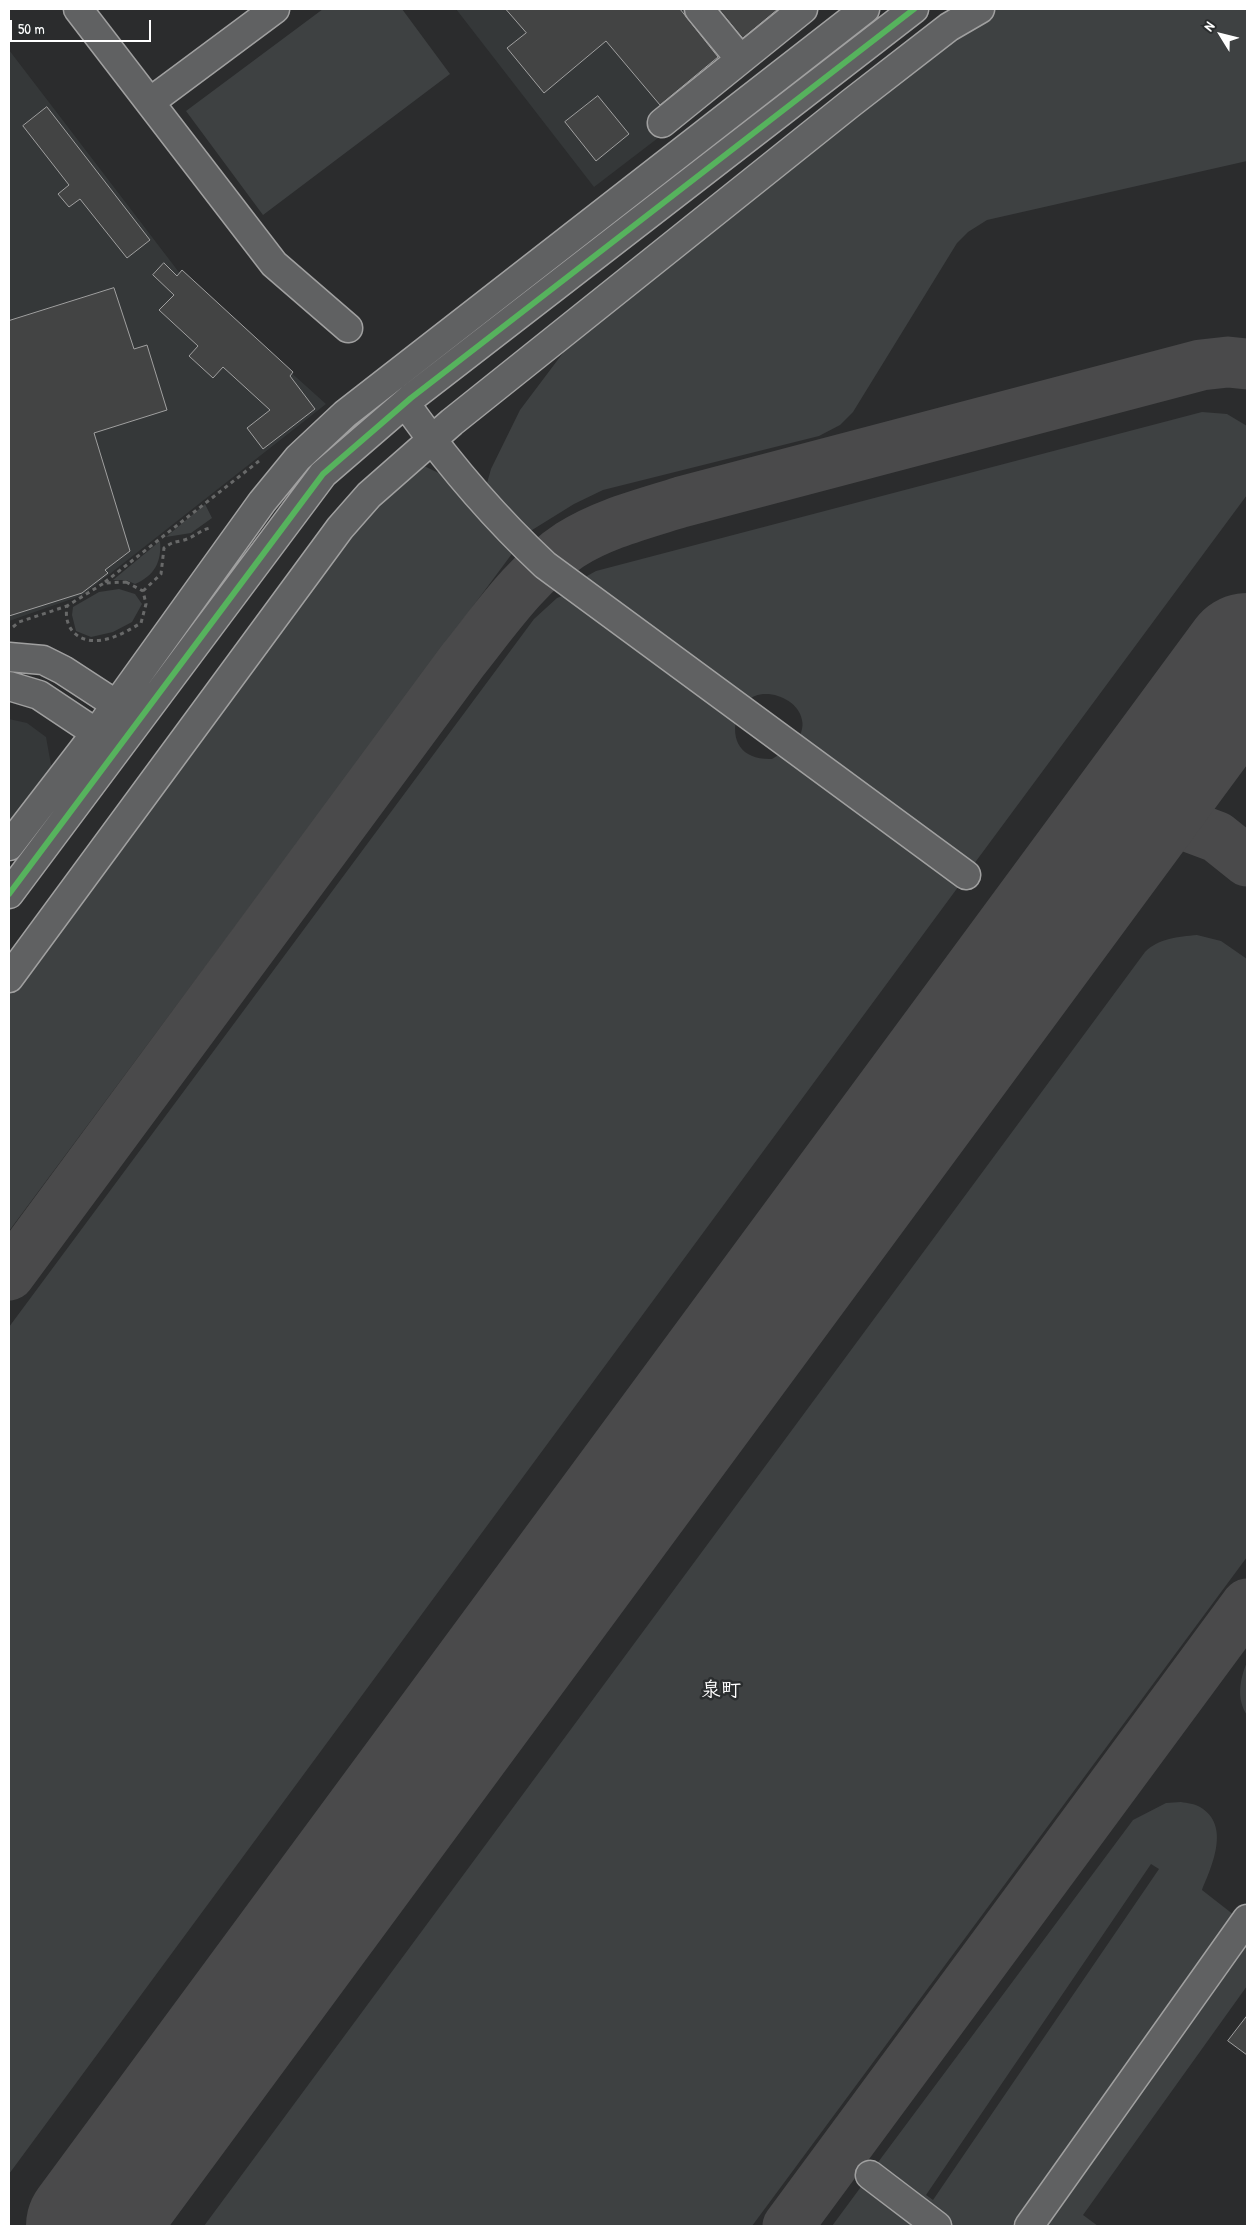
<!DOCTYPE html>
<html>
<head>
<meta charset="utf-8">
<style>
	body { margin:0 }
	#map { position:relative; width:1256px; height:2235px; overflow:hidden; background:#2b2c2d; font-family:"Patrick Hand",sans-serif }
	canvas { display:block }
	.frame { position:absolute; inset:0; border:10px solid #fff; pointer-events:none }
	.north { position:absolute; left:1196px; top:10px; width:50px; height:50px; -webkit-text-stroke:4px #2a2d2e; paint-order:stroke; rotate:306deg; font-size:14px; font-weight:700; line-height:20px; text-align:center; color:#fff }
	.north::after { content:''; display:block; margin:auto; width:18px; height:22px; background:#fff; clip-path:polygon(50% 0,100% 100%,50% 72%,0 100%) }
	.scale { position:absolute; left:10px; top:20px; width:141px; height:22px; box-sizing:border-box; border:2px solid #fff; border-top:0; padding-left:6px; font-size:15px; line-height:18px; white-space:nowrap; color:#fff; -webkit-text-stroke:4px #2a2d2e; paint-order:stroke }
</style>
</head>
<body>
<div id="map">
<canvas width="1256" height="2235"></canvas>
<div class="frame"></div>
<div class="north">N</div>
<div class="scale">50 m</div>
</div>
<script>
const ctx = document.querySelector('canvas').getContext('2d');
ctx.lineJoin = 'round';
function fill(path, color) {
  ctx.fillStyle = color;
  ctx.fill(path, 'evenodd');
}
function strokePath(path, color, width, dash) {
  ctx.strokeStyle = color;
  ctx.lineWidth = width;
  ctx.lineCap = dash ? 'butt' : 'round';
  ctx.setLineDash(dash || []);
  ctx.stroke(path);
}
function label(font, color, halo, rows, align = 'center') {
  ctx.font = font + ' "Patrick Hand","Klee One",sans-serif';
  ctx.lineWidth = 5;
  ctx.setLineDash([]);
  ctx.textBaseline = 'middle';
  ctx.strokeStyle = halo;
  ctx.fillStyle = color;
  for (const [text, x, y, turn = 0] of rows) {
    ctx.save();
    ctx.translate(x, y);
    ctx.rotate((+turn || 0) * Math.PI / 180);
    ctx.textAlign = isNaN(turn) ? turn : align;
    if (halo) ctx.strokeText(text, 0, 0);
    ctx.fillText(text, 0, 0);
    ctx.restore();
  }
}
const built = new Path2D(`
	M 456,9 L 820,9 L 709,99 L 594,187 Z
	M 9,50 L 178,271 L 326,404 L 83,595 L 9,621 Z
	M 9,719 L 27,723 L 46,737 L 53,776 L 9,829 Z`);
const green = new Path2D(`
	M 323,9 L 402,9 L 450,74 L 263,215 L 186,111 Z
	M 988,9 L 1247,9 L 1247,161 L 987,220 L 968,232 L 957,243 L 853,412 L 840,425 L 819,436 L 603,490 L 574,504 L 524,535 L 490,493 L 487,483 L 491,469 L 520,410 L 584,325 Z
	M 1202,412 L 1227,414 L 1247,426 L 1247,495 L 968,872 L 797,742 C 800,735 804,728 802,720 C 799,701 772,689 755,696 C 751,697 747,702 743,705 L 585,581 L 587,576 L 596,571 Z
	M 414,465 L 424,466 L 445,476 L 514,551 L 9,1231 L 9,984 L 317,566 Z
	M 205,504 L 212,518 L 191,533 L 166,537 Z
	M 160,541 C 162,562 154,576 135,584 L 126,580 L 113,580 Z
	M 119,589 L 135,594 L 142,604 L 132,622 L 113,632 L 91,637 L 76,631 L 72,615 L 73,607 L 99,592 Z
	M 567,594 L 737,715 C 730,742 742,760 772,759 L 788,749 L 964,879 L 9,2174 L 9,1327 L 534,619 L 557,598 Z
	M 1197,935 L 1221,941 L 1247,959 L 1247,1557 L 752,2226 L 204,2226 L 1145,952 C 1159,938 1178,937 1197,935 Z
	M 1247,1662 L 1247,1715 C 1236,1699 1240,1679 1247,1662 Z
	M 1181,1802 C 1187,1803 1195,1804 1200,1807 C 1231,1825 1212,1866 1202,1890 L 1234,1915 L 1019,2226 L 947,2226 L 873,2169 L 1133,1820 L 1166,1803 ZM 1151,1864 L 1159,1869 L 933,2200 L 926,2195 Z
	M 1247,1934 L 1247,1986 L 1083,2215 L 1098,2226 L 1039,2226 Z
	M 866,2180 L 928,2226 L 832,2226 Z`);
const taxiway = new Path2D(`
	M 1091,868 L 1114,846 L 1150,828 L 1185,825 L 1217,837 L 1247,861
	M 9,1275 L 463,660 C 495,620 526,574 570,545 C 603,524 643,514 681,502 L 1201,365 L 1228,362 L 1247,364
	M 788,2226 L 1247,1604`);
const runway = new Path2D(`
	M 90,2226 L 1247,657`);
const building = new Path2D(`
	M 506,9 L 680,9 L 718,57 L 660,105 L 606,41 L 544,93 L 507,48 L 526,33 Z
	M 719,9 L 778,9 L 743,38 Z
	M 598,96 L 629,134 L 596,161 L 565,122 Z
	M 47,107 L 150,240 L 127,258 L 80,199 L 69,207 L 58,194 L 69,185 L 23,126 Z
	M 164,263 L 177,276 L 182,270 L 293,372 L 290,376 L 315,409 L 263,449 L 247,428 L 270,410 L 223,367 L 213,378 L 189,356 L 198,346 L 159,310 L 174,295 L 153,275 Z
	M 114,288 L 134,349 L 147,345 L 167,410 L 94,433 L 130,551 L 105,570 L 108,573 L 82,593 L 9,616 L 9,321 Z
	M 1247,2016 L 1247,2055 L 1228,2041 Z`);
const path = new Path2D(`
	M 105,582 L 259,461
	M 126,582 L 143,591 L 146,604 L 141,623 C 129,630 116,638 102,640 C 79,644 63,629 67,606 L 104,583 Z
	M 143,591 L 161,574 L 164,548 C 175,540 176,543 187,539 C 195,536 201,530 210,528
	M 13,627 L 19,622 L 67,606`);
const minor = new Path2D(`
	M 78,9 L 274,264 L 348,328
	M 699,9 L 740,59
	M 150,102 L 275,9
	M 662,123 L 803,9
	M 413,414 C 452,468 497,520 545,565 L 966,875
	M 9,657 L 43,660 L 63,670 L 132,715
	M 9,686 L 39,695 L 111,743
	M 9,846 L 96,733 L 262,502 L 298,458 L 345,414 L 865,9
	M 9,894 L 323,474 L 411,398 L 914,9
	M 9,978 L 340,528 L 369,495 L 452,422 L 851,103 L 949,27 L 980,9
	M 870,2175 L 937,2226
	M 1029,2226 L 1247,1919`);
const cycleway = new Path2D(`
	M 9,894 L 323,474 L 411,398 L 914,9`);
const neighbourhoodNames = [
	["泉町",721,1691]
];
fill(built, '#353839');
fill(green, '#3e4142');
strokePath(taxiway, '#4a4a4b', 51);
strokePath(runway, '#4a4a4b', 128);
fill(building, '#434444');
strokePath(building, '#a0a0a0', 1);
strokePath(minor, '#a0a0a0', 31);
strokePath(path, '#686969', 3, [4, 4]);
strokePath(minor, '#606162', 28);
strokePath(cycleway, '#56b35d', 6);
label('bold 20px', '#fff', '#2a2d2e', neighbourhoodNames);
</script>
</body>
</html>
